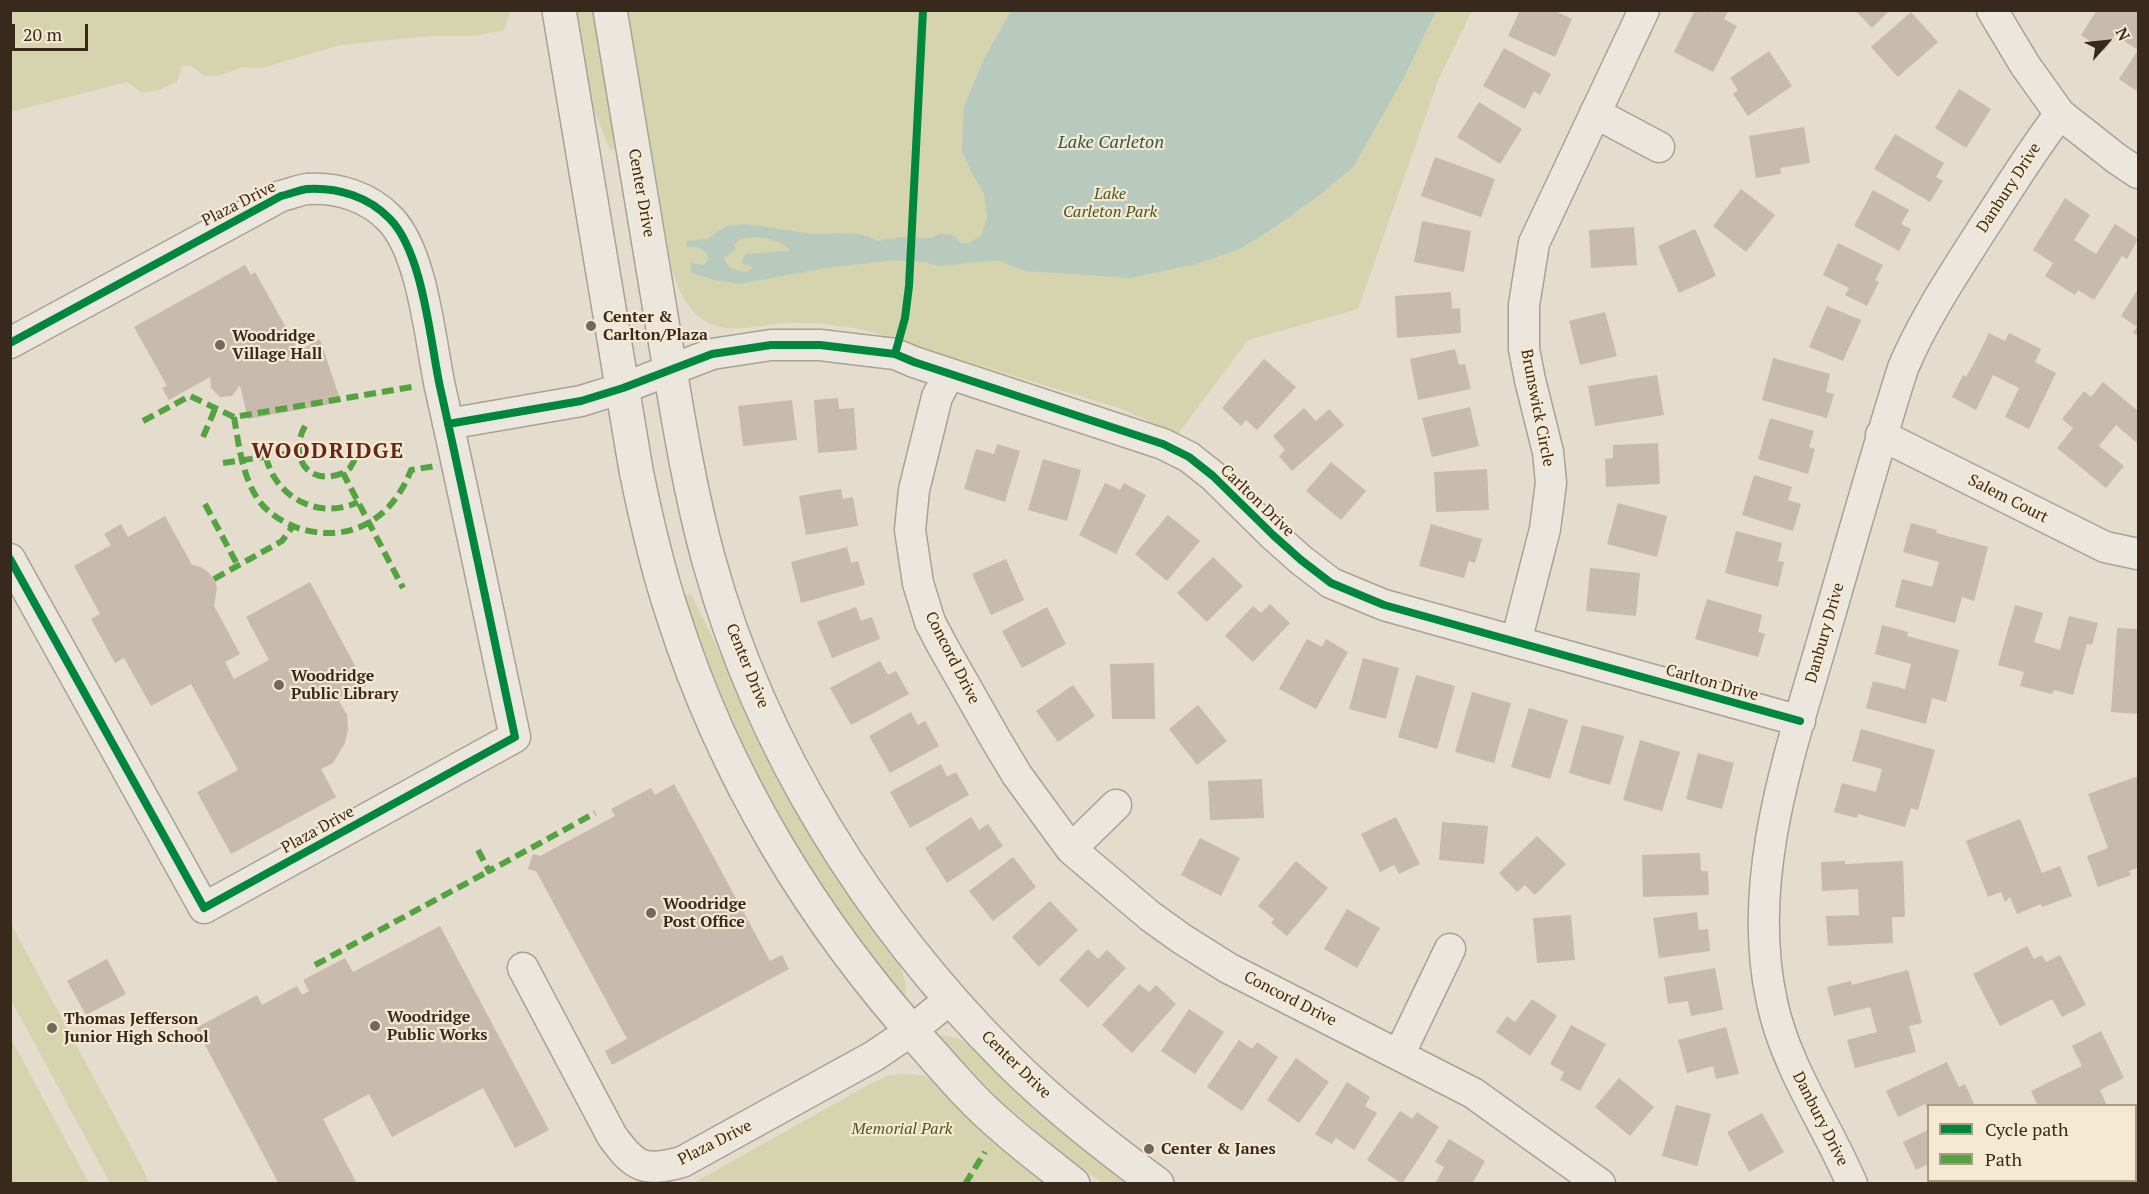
<!DOCTYPE html>
<html>
<head>
<meta charset="utf-8">
<style>
	body { margin:0 }
	#map { position:relative; width:2149px; height:1194px; overflow:hidden; background:#e4dccc; font-family:"PT Serif",serif }
	canvas { display:block }
	.frame { position:absolute; inset:0; border:12px solid #39291d; pointer-events:none }
	.legend { position:absolute; left:1927px; top:1104px; width:210px; height:78px; box-sizing:border-box; background:#f6e9d1; border:2px solid #aa9c89; margin:0; padding:8px 10px; list-style:none; font-size:18px; color:#39291d }
	.legend li { display:flex; align-items:center; gap:12px; height:30px }
	.legend b { width:30px; border:2px solid #aa9c89 }
	.north { position:absolute; left:2077px; top:12px; width:60px; height:60px; -webkit-text-stroke:4px #f6e9d1; paint-order:stroke; rotate:63deg; font-size:16px; font-weight:700; line-height:24px; text-align:center; color:#39291d }
	.north::after { content:''; display:block; margin:auto; width:21px; height:27px; background:#39291d; clip-path:polygon(50% 0,100% 100%,50% 72%,0 100%) }
	.scale { position:absolute; left:12px; top:24px; width:76px; height:27px; box-sizing:border-box; border:3px solid #39291d; border-top:0; padding-left:8px; font-size:18px; line-height:21px; white-space:nowrap; color:#39291d; -webkit-text-stroke:4px #f6e9d1; paint-order:stroke }
</style>
</head>
<body>
<div id="map">
<canvas width="2149" height="1194"></canvas>
<div class="frame"></div>
<ul class="legend">
<li><b style="height:8px;background:#00873e"></b>Cycle path</li>
<li><b style="height:8px;background:#53a341"></b>Path</li>
</ul>
<div class="north">N</div>
<div class="scale">20 m</div>
</div>
<script>
const ctx = document.querySelector('canvas').getContext('2d');
ctx.lineJoin = 'round';
function fill(path, color) {
  ctx.fillStyle = color;
  ctx.fill(path, 'evenodd');
}
function strokePath(path, color, width, dash) {
  ctx.strokeStyle = color;
  ctx.lineWidth = width;
  ctx.lineCap = dash ? 'butt' : 'round';
  ctx.setLineDash(dash || []);
  ctx.stroke(path);
}
function label(font, color, halo, rows, align = 'center') {
  ctx.font = font + ' "PT Serif",serif';
  ctx.lineWidth = 4.5;
  ctx.setLineDash([]);
  ctx.textBaseline = 'middle';
  ctx.strokeStyle = halo;
  ctx.fillStyle = color;
  for (const [text, x, y, turn = 0] of rows) {
    ctx.save();
    ctx.translate(x, y);
    ctx.rotate((+turn || 0) * Math.PI / 180);
    ctx.textAlign = isNaN(turn) ? turn : align;
    if (halo) ctx.strokeText(text, 0, 0);
    ctx.fillText(text, 0, 0);
    ctx.restore();
  }
}
const green = new Path2D(`
	M 11,10 L 511,10 L 511,11 L 504,30 L 475,36 L 431,36 L 340,45 L 262,68 L 242,67 L 221,75 L 204,76 L 190,65 L 181,67 L 177,82 L 158,90 L 142,93 L 127,82 L 11,112 Z
	M 575,11 L 593,11 L 617,148 L 610,150 L 590,101 Z
	M 628,11 L 1472,11 L 1439,78 L 1358,309 L 1248,340 L 1178,434 L 1122,409 L 864,330 C 839,326 815,322 790,323 C 774,323 759,327 743,328 C 701,332 684,307 672,270 Z
	M 691,594 L 745,704 L 863,914 L 900,965 L 906,985 L 905,996 C 890,987 868,952 857,936 C 778,828 728,722 684,596 Z
	M 11,924 L 143,1169 L 149,1183 L 110,1183 L 11,1000 Z
	M 943,1035 L 960,1039 L 971,1046 L 1032,1105 L 1131,1183 L 1102,1183 L 1039,1134 L 1000,1100 L 941,1039 L 940,1037 Z
	M 10,1039 L 11,1039 L 89,1183 L 11,1183 Z
	M 910,1074 L 924,1076 L 937,1084 L 1048,1183 L 698,1184 L 697,1181 L 866,1086 L 890,1075 Z`);
const water = new Path2D(`
	M 1011,11 L 1011,10 L 1436,11 L 1403,79 L 1354,166 L 1321,194 L 1275,227 L 1238,250 L 1196,264 L 1131,278 L 1025,271 L 998,260 L 938,266 L 924,262 L 893,260 L 820,269 L 740,284 L 714,280 L 691,273 L 691,263 L 703,265 L 709,260 C 706,249 699,246 687,247 L 687,241 L 707,239 L 727,226 L 747,224 L 812,234 L 851,233 L 868,236 L 878,241 L 900,237 L 931,238 L 940,234 L 954,235 L 960,243 L 969,243 L 981,236 L 987,218 L 984,193 L 974,177 L 962,151 L 964,106 L 985,57 ZM 757,237 C 770,239 782,240 790,251 L 746,254 L 741,263 L 753,267 L 747,272 C 736,270 727,269 724,258 L 736,249 L 734,245 L 740,239 Z`);
const building = new Path2D(`
	M 1520,10 L 1553,10 L 1572,19 L 1555,57 L 1508,36 Z
	M 1695,10 L 1707,10 L 1712,13 L 1713,10 L 1729,10 L 1724,19 L 1737,26 L 1713,72 L 1674,52 Z
	M 1855,10 L 1890,10 L 1872,28 Z
	M 2097,10 L 2138,10 L 2138,92 L 2119,79 L 2138,50 L 2115,35 L 2104,51 L 2081,35 Z
	M 1911,12 L 1938,42 L 1898,77 L 1871,47 Z
	M 1504,48 L 1551,74 L 1540,95 L 1534,91 L 1525,109 L 1483,86 Z
	M 1769,51 L 1792,86 L 1748,116 L 1733,94 L 1738,90 L 1730,78 Z
	M 1959,89 L 1991,109 L 1966,148 L 1935,128 Z
	M 1479,102 L 1522,129 L 1500,164 L 1457,137 Z
	M 1804,127 L 1810,163 L 1780,168 L 1781,174 L 1756,178 L 1749,136 Z
	M 1895,134 L 1944,163 L 1936,177 L 1943,181 L 1930,202 L 1874,169 Z
	M 1435,157 L 1495,179 L 1481,217 L 1421,196 Z
	M 1741,189 L 1775,215 L 1746,252 L 1713,226 Z
	M 1873,190 L 1909,210 L 1901,224 L 1911,229 L 1899,251 L 1854,226 Z
	M 2065,198 L 2090,215 L 2074,240 L 2096,254 L 2115,224 L 2138,239 L 2127,259 L 2122,256 L 2094,300 L 2078,290 L 2075,295 L 2045,276 L 2053,263 L 2033,250 Z
	M 1422,221 L 1471,231 L 1464,272 L 1414,262 Z
	M 1634,227 L 1637,265 L 1591,268 L 1589,230 Z
	M 1695,229 L 1716,276 L 1679,293 L 1658,246 Z
	M 1838,243 L 1883,265 L 1875,280 L 1879,282 L 1867,306 L 1845,295 L 1849,288 L 1823,275 Z
	M 245,265 L 251,275 L 255,272 L 299,351 L 320,339 L 341,402 L 248,419 L 240,385 L 232,396 L 220,397 L 211,388 L 210,377 L 169,400 L 162,388 L 167,386 L 134,327 Z
	M 2138,289 L 2138,336 L 2133,333 L 2137,327 L 2121,316 Z
	M 1451,292 L 1452,309 L 1460,308 L 1461,333 L 1397,338 L 1395,296 Z
	M 1827,306 L 1861,320 L 1843,361 L 1809,347 Z
	M 1605,312 L 1617,356 L 1580,365 L 1569,321 Z
	M 1989,333 L 2005,341 L 2009,333 L 2041,349 L 2035,362 L 2056,373 L 2029,429 L 2005,417 L 2019,388 L 1993,375 L 1976,410 L 1952,397 L 1963,375 L 1966,377 L 1973,365 Z
	M 1455,349 L 1459,365 L 1465,364 L 1471,389 L 1418,400 L 1410,359 Z
	M 1773,358 L 1830,374 L 1826,392 L 1834,394 L 1827,418 L 1762,400 Z
	M 1264,359 L 1296,387 L 1257,430 L 1246,420 L 1241,426 L 1222,408 Z
	M 1657,375 L 1664,415 L 1595,426 L 1588,386 Z
	M 2103,382 L 2138,411 L 2138,444 L 2116,425 L 2099,446 L 2124,466 L 2106,488 L 2057,448 L 2073,428 L 2062,419 L 2084,391 L 2091,397 Z
	M 838,398 L 839,409 L 854,408 L 857,450 L 818,453 L 814,400 Z
	M 792,400 L 797,440 L 743,446 L 738,406 Z
	M 1470,407 L 1479,446 L 1432,457 L 1422,418 Z
	M 1304,408 L 1316,421 L 1329,409 L 1344,425 L 1292,471 L 1279,456 L 1285,450 L 1273,436 Z
	M 1770,418 L 1814,431 L 1809,447 L 1815,449 L 1808,474 L 1758,459 Z
	M 1658,443 L 1660,484 L 1606,487 L 1605,459 L 1613,458 L 1613,445 Z
	M 997,444 L 1020,451 L 1005,502 L 964,489 L 976,449 L 994,454 Z
	M 1043,459 L 1081,470 L 1067,521 L 1028,510 Z
	M 1331,462 L 1366,491 L 1341,520 L 1306,491 Z
	M 1487,469 L 1489,510 L 1436,512 L 1434,472 Z
	M 1754,475 L 1792,487 L 1788,500 L 1801,504 L 1793,531 L 1742,515 Z
	M 1105,483 L 1120,490 L 1124,483 L 1146,495 L 1116,554 L 1079,535 Z
	M 841,489 L 843,499 L 853,497 L 858,526 L 806,535 L 799,496 Z
	M 1618,503 L 1667,516 L 1657,557 L 1607,544 Z
	M 1168,515 L 1200,541 L 1167,581 L 1135,554 Z
	M 165,516 L 192,565 L 201,567 L 209,573 L 215,580 L 217,588 L 214,606 L 240,654 L 225,662 L 234,679 L 269,660 L 246,617 L 310,582 L 366,686 L 339,701 L 347,715 L 348,729 L 345,743 L 333,763 L 321,769 L 336,797 L 231,854 L 197,792 L 238,770 L 191,684 L 151,706 L 124,658 L 115,663 L 91,619 L 100,614 L 74,566 L 111,545 L 104,534 L 121,524 L 128,537 Z
	M 1911,523 L 1937,530 L 1936,533 L 1988,547 L 1974,601 L 1962,597 L 1955,623 L 1895,607 L 1902,579 L 1932,587 L 1939,562 L 1903,552 Z
	M 1431,524 L 1482,539 L 1475,563 L 1469,561 L 1464,578 L 1419,566 Z
	M 1736,531 L 1782,543 L 1778,561 L 1784,562 L 1778,587 L 1725,573 Z
	M 847,547 L 851,563 L 858,561 L 865,585 L 801,603 L 791,562 Z
	M 1213,557 L 1243,586 L 1207,622 L 1177,593 Z
	M 1006,559 L 1024,600 L 991,615 L 972,574 Z
	M 1590,568 L 1640,573 L 1636,616 L 1586,611 Z
	M 1707,599 L 1762,615 L 1758,632 L 1765,634 L 1758,657 L 1695,639 Z
	M 1270,604 L 1290,623 L 1253,662 L 1225,636 L 1253,606 L 1261,613 Z
	M 2015,605 L 2043,613 L 2034,642 L 2060,650 L 2069,616 L 2098,623 L 2092,645 L 2087,644 L 2073,695 L 2054,690 L 2052,694 L 2020,686 L 2024,672 L 1998,665 Z
	M 856,607 L 861,621 L 872,617 L 880,639 L 832,658 L 817,622 Z
	M 1047,607 L 1066,644 L 1022,668 L 1002,631 Z
	M 1882,625 L 1908,632 L 1907,636 L 1959,650 L 1946,702 L 1932,698 L 1926,724 L 1866,708 L 1873,681 L 1905,689 L 1911,664 L 1875,654 Z
	M 2117,628 L 2138,629 L 2138,714 L 2111,712 Z
	M 1307,639 L 1322,647 L 1326,639 L 1348,652 L 1316,709 L 1279,689 Z
	M 1363,658 L 1399,668 L 1386,719 L 1349,709 Z
	M 880,661 L 888,675 L 896,671 L 909,694 L 851,725 L 830,688 Z
	M 1154,663 L 1155,719 L 1112,719 L 1110,664 Z
	M 1416,675 L 1455,686 L 1437,749 L 1398,737 Z
	M 1073,685 L 1095,716 L 1058,742 L 1036,711 Z
	M 1472,692 L 1511,703 L 1494,763 L 1455,752 Z
	M 1198,705 L 1227,741 L 1197,765 L 1169,729 Z
	M 1529,708 L 1568,720 L 1550,779 L 1511,767 Z
	M 911,712 L 918,725 L 925,721 L 939,746 L 890,773 L 869,736 Z
	M 1582,725 L 1624,736 L 1610,785 L 1569,773 Z
	M 1861,729 L 1935,750 L 1918,810 L 1911,808 L 1905,827 L 1858,814 L 1857,818 L 1834,812 L 1842,783 L 1876,792 L 1882,769 L 1852,761 Z
	M 1640,740 L 1680,752 L 1662,811 L 1623,800 Z
	M 1698,753 L 1734,763 L 1722,809 L 1686,799 Z
	M 941,764 L 947,777 L 956,772 L 969,795 L 910,828 L 890,792 Z
	M 2138,776 L 2138,868 L 2129,871 L 2131,875 L 2098,887 L 2087,856 L 2108,848 L 2088,794 Z
	M 1262,779 L 1264,818 L 1210,820 L 1208,781 Z
	M 674,784 L 770,961 L 782,955 L 789,969 L 612,1065 L 605,1051 L 627,1039 L 536,871 L 528,869 L 533,854 L 540,856 L 615,816 L 611,809 L 651,788 L 655,795 Z
	M 971,817 L 979,830 L 988,824 L 1003,846 L 947,883 L 925,848 Z
	M 1396,817 L 1420,864 L 1399,874 L 1394,865 L 1380,872 L 1361,834 Z
	M 2020,819 L 2042,873 L 2060,866 L 2072,896 L 2042,907 L 2041,904 L 2017,914 L 2010,897 L 2005,902 L 2001,892 L 1988,897 L 1966,841 Z
	M 1442,822 L 1488,826 L 1484,864 L 1439,860 Z
	M 1537,836 L 1566,864 L 1535,895 L 1525,885 L 1517,892 L 1499,873 Z
	M 1200,838 L 1240,858 L 1221,896 L 1181,875 Z
	M 1700,853 L 1701,871 L 1708,871 L 1709,895 L 1643,897 L 1642,855 Z
	M 1013,857 L 1036,887 L 993,921 L 969,891 Z
	M 1296,861 L 1328,888 L 1287,936 L 1271,923 L 1274,919 L 1258,906 Z
	M 1845,861 L 1845,864 L 1903,861 L 1905,917 L 1892,917 L 1893,943 L 1828,946 L 1826,916 L 1859,915 L 1858,889 L 1822,891 L 1821,862 Z
	M 1050,901 L 1078,930 L 1039,967 L 1012,937 Z
	M 1347,909 L 1380,928 L 1357,968 L 1324,949 Z
	M 1697,912 L 1699,930 L 1708,929 L 1710,951 L 1659,958 L 1653,918 Z
	M 1571,915 L 1575,960 L 1537,963 L 1533,918 Z
	M 440,926 L 549,1130 L 515,1148 L 483,1088 L 392,1137 L 369,1094 L 323,1119 L 357,1184 L 279,1184 L 196,1028 L 257,995 L 262,1005 L 297,986 L 302,995 L 309,991 L 303,980 L 345,958 L 353,972 Z
	M 2027,946 L 2034,959 L 2042,955 L 2046,962 L 2060,955 L 2086,1005 L 2062,1017 L 2052,999 L 2000,1026 L 1973,974 Z
	M 1088,949 L 1098,959 L 1107,950 L 1126,968 L 1088,1008 L 1059,980 Z
	M 107,959 L 126,994 L 86,1015 L 67,981 Z
	M 1715,968 L 1723,1010 L 1691,1016 L 1688,1001 L 1668,1004 L 1664,977 Z
	M 1908,970 L 1922,1023 L 1909,1026 L 1916,1052 L 1855,1068 L 1847,1040 L 1877,1032 L 1870,1007 L 1834,1016 L 1827,987 L 1851,981 L 1852,985 Z
	M 1139,984 L 1149,992 L 1156,985 L 1176,1004 L 1132,1053 L 1102,1025 Z
	M 1532,999 L 1557,1016 L 1530,1056 L 1496,1032 L 1507,1016 L 1515,1022 Z
	M 1189,1009 L 1224,1032 L 1195,1074 L 1161,1051 Z
	M 1571,1025 L 1606,1044 L 1580,1091 L 1560,1080 L 1564,1072 L 1550,1064 Z
	M 1726,1027 L 1739,1074 L 1716,1079 L 1713,1066 L 1687,1073 L 1678,1040 Z
	M 2101,1031 L 2124,1078 L 2100,1090 L 2107,1106 L 2038,1106 L 2031,1091 L 2082,1066 L 2072,1046 Z
	M 1239,1040 L 1252,1049 L 1257,1042 L 1278,1057 L 1242,1111 L 1207,1087 Z
	M 1296,1058 L 1329,1082 L 1299,1123 L 1267,1100 Z
	M 1947,1062 L 1959,1087 L 1965,1084 L 1975,1106 L 1928,1106 L 1928,1112 L 1925,1104 L 1898,1117 L 1886,1091 Z
	M 1619,1078 L 1654,1107 L 1630,1136 L 1595,1107 Z
	M 1347,1082 L 1370,1097 L 1365,1106 L 1377,1113 L 1354,1150 L 1336,1138 L 1332,1144 L 1315,1134 Z
	M 1676,1105 L 1711,1114 L 1697,1166 L 1662,1156 Z
	M 1400,1111 L 1412,1119 L 1417,1112 L 1439,1127 L 1402,1184 L 1367,1160 Z
	M 1762,1113 L 1784,1152 L 1749,1172 L 1727,1132 Z
	M 1928,1130 L 1928,1164 L 1916,1170 L 1903,1142 Z
	M 1449,1139 L 1485,1161 L 1472,1184 L 1435,1184 L 1444,1167 L 1435,1162 Z
	M 2138,1179 L 2138,1184 L 2068,1184 L 2067,1180 Z
	M 1992,1180 L 2002,1180 L 2003,1184 L 1980,1184 Z`);
const minor = new Path2D(`
	M 1992,10 L 2025,65 L 2060,114 L 2117,159 L 2138,173
	M 1595,113 L 1659,147
	M 10,343 L 281,196 C 290,194 299,190 307,189 C 338,187 369,197 390,219 C 423,253 430,340 440,387 C 466,503 490,620 515,737 L 204,908 L 10,559
	M 949,374 L 937,397 L 914,490 L 910,530 L 918,583 L 930,622 L 942,645 L 996,740 L 1017,775 L 1071,849 L 1150,916 L 1182,939 L 1228,968 L 1473,1093 L 1600,1184
	M 448,424 L 581,401 L 623,388 L 712,354 L 771,345 L 820,345 L 895,354 L 914,362 L 1163,444 L 1189,457 L 1213,476 L 1273,535 L 1301,560 L 1331,583 L 1384,605 L 1800,721
	M 1881,435 L 2105,547 L 2138,554
	M 1516,642 L 1545,529 L 1551,483 L 1548,452 L 1530,380 L 1524,349 L 1524,305 L 1534,243 L 1644,10
	M 1071,849 L 1116,805
	M 523,968 L 612,1136 C 635,1168 644,1172 682,1162 L 874,1056 L 911,1031 L 950,999
	M 1399,1055 L 1450,949
	M 1852,1184 C 1826,1123 1786,1068 1772,1002 C 1744,875 1793,745 1827,625 C 1852,539 1876,453 1903,368 C 1924,318 1954,274 1983,228 C 2008,190 2032,150 2060,114`);
const tertiary = new Path2D(`
	M 559,10 L 636,470 C 646,519 657,568 673,615 C 724,775 812,921 924,1045 C 949,1073 974,1103 1003,1127 C 1025,1147 1050,1165 1073,1184
	M 610,10 C 627,112 644,214 661,316 C 675,398 687,481 709,561 C 761,749 869,921 1007,1059 C 1053,1105 1105,1146 1157,1184`);
const quiet = new Path2D(`
	M 234,417 C 239,446 242,476 259,501 C 269,514 285,524 301,529 C 352,543 392,519 411,470 L 435,466
	M 143,421 L 190,396 L 234,417 L 417,386
	M 305,426 C 288,457 308,487 343,473
	M 203,437 L 215,409
	M 266,457 C 275,497 319,521 358,502
	M 355,459 L 350,468 L 343,473 L 403,588
	M 223,463 L 298,452
	M 205,504 L 238,566
	M 214,579 L 282,541 L 293,526
	M 478,850 L 489,871 L 595,813
	M 315,965 L 489,871
	M 965,1184 L 985,1152`);
const cycleway = new Path2D(`
	M 10,343 L 281,196 C 290,194 299,190 307,189 C 338,187 369,197 390,219 C 423,253 430,340 440,387 C 466,503 490,620 515,737 L 204,908 L 10,559
	M 895,354 L 905,318 L 909,286 L 923,10
	M 448,424 L 581,401 L 623,388 L 712,354 L 771,345 L 820,345 L 895,354 L 914,362 L 1163,444 L 1189,457 L 1213,476 L 1273,535 L 1301,560 L 1331,583 L 1384,605 L 1800,721`);
const markers = [
	[591,326,6,"#75685a"],
	[220,345,6,"#75685a"],
	[279,685,6,"#75685a"],
	[651,913,6,"#75685a"],
	[375,1026,6,"#75685a"],
	[52,1028,6,"#75685a"],
	[1149,1149,6,"#75685a"]
];
const streetNames = [
	["Danbury Drive",2009,188,-57],
	["Center Drive",641,193,80],
	["Plaza Drive",239,204,-27],
	["Brunswick Circle",1537,408,79],
	["Salem Court",2008,499,27],
	["Carlton Drive",1257,501,44],
	["Danbury Drive",1825,633,-74],
	["Concord Drive",952,658,63],
	["Center Drive",747,666,68],
	["Carlton Drive",1712,683,16],
	["Plaza Drive",318,830,-29],
	["Concord Drive",1290,999,27],
	["Center Drive",1016,1065,44],
	["Danbury Drive",1820,1119,63],
	["Plaza Drive",715,1143,-27]
];
const parkNames = [
	["Lake",1110,194],
	["Carleton Park",1110,212],
	["Memorial Park",902,1129]
];
const poiNames = [
	["Center &",603,317],
	["Carlton/Plaza",603,335],
	["Woodridge",232,336],
	["Village Hall",232,354],
	["Woodridge",291,676],
	["Public Library",291,694],
	["Woodridge",663,904],
	["Post Office",663,922],
	["Woodridge",387,1017],
	["Public Works",387,1035],
	["Thomas Jefferson",64,1019],
	["Junior High School",64,1037],
	["Center & Janes",1161,1149]
];
const waterNames = [
	["Lake Carleton",1111,143]
];
const districtNames = [
	["WOODRIDGE",328,452]
];
fill(green, '#d6d4ae');
fill(water, '#b7cabd');
fill(building, '#c8baad');
strokePath(minor, '#aaa195', 33);
strokePath(tertiary, '#aaa195', 36);
strokePath(minor, '#ece7de', 30);
strokePath(tertiary, '#ece7de', 33);
strokePath(quiet, '#53a341', 6, [12, 6]);
strokePath(cycleway, '#00873e', 8);
for (const [x, y, r, color] of markers) {
  const dot = new Path2D();
  dot.arc(x, y, r, 0, 2 * Math.PI);
  ctx.fillStyle = color;
  ctx.fill(dot);
  strokePath(dot, '#f6e9d1', 2);
}
label('16px', '#39291d', '#f6e9d1', streetNames);
label('italic 16px', '#4c5623', '#f6e9d1', parkNames);
label('bold 16px', '#39291d', '#f6e9d1', poiNames, 'left');
label('italic 18px', '#2c5953', '#f6e9d1', waterNames);
ctx.letterSpacing = '1.5px';
label('bold 22px', '#67261b', '#f6e9d1', districtNames);
ctx.letterSpacing = '0px';
</script>
</body>
</html>
